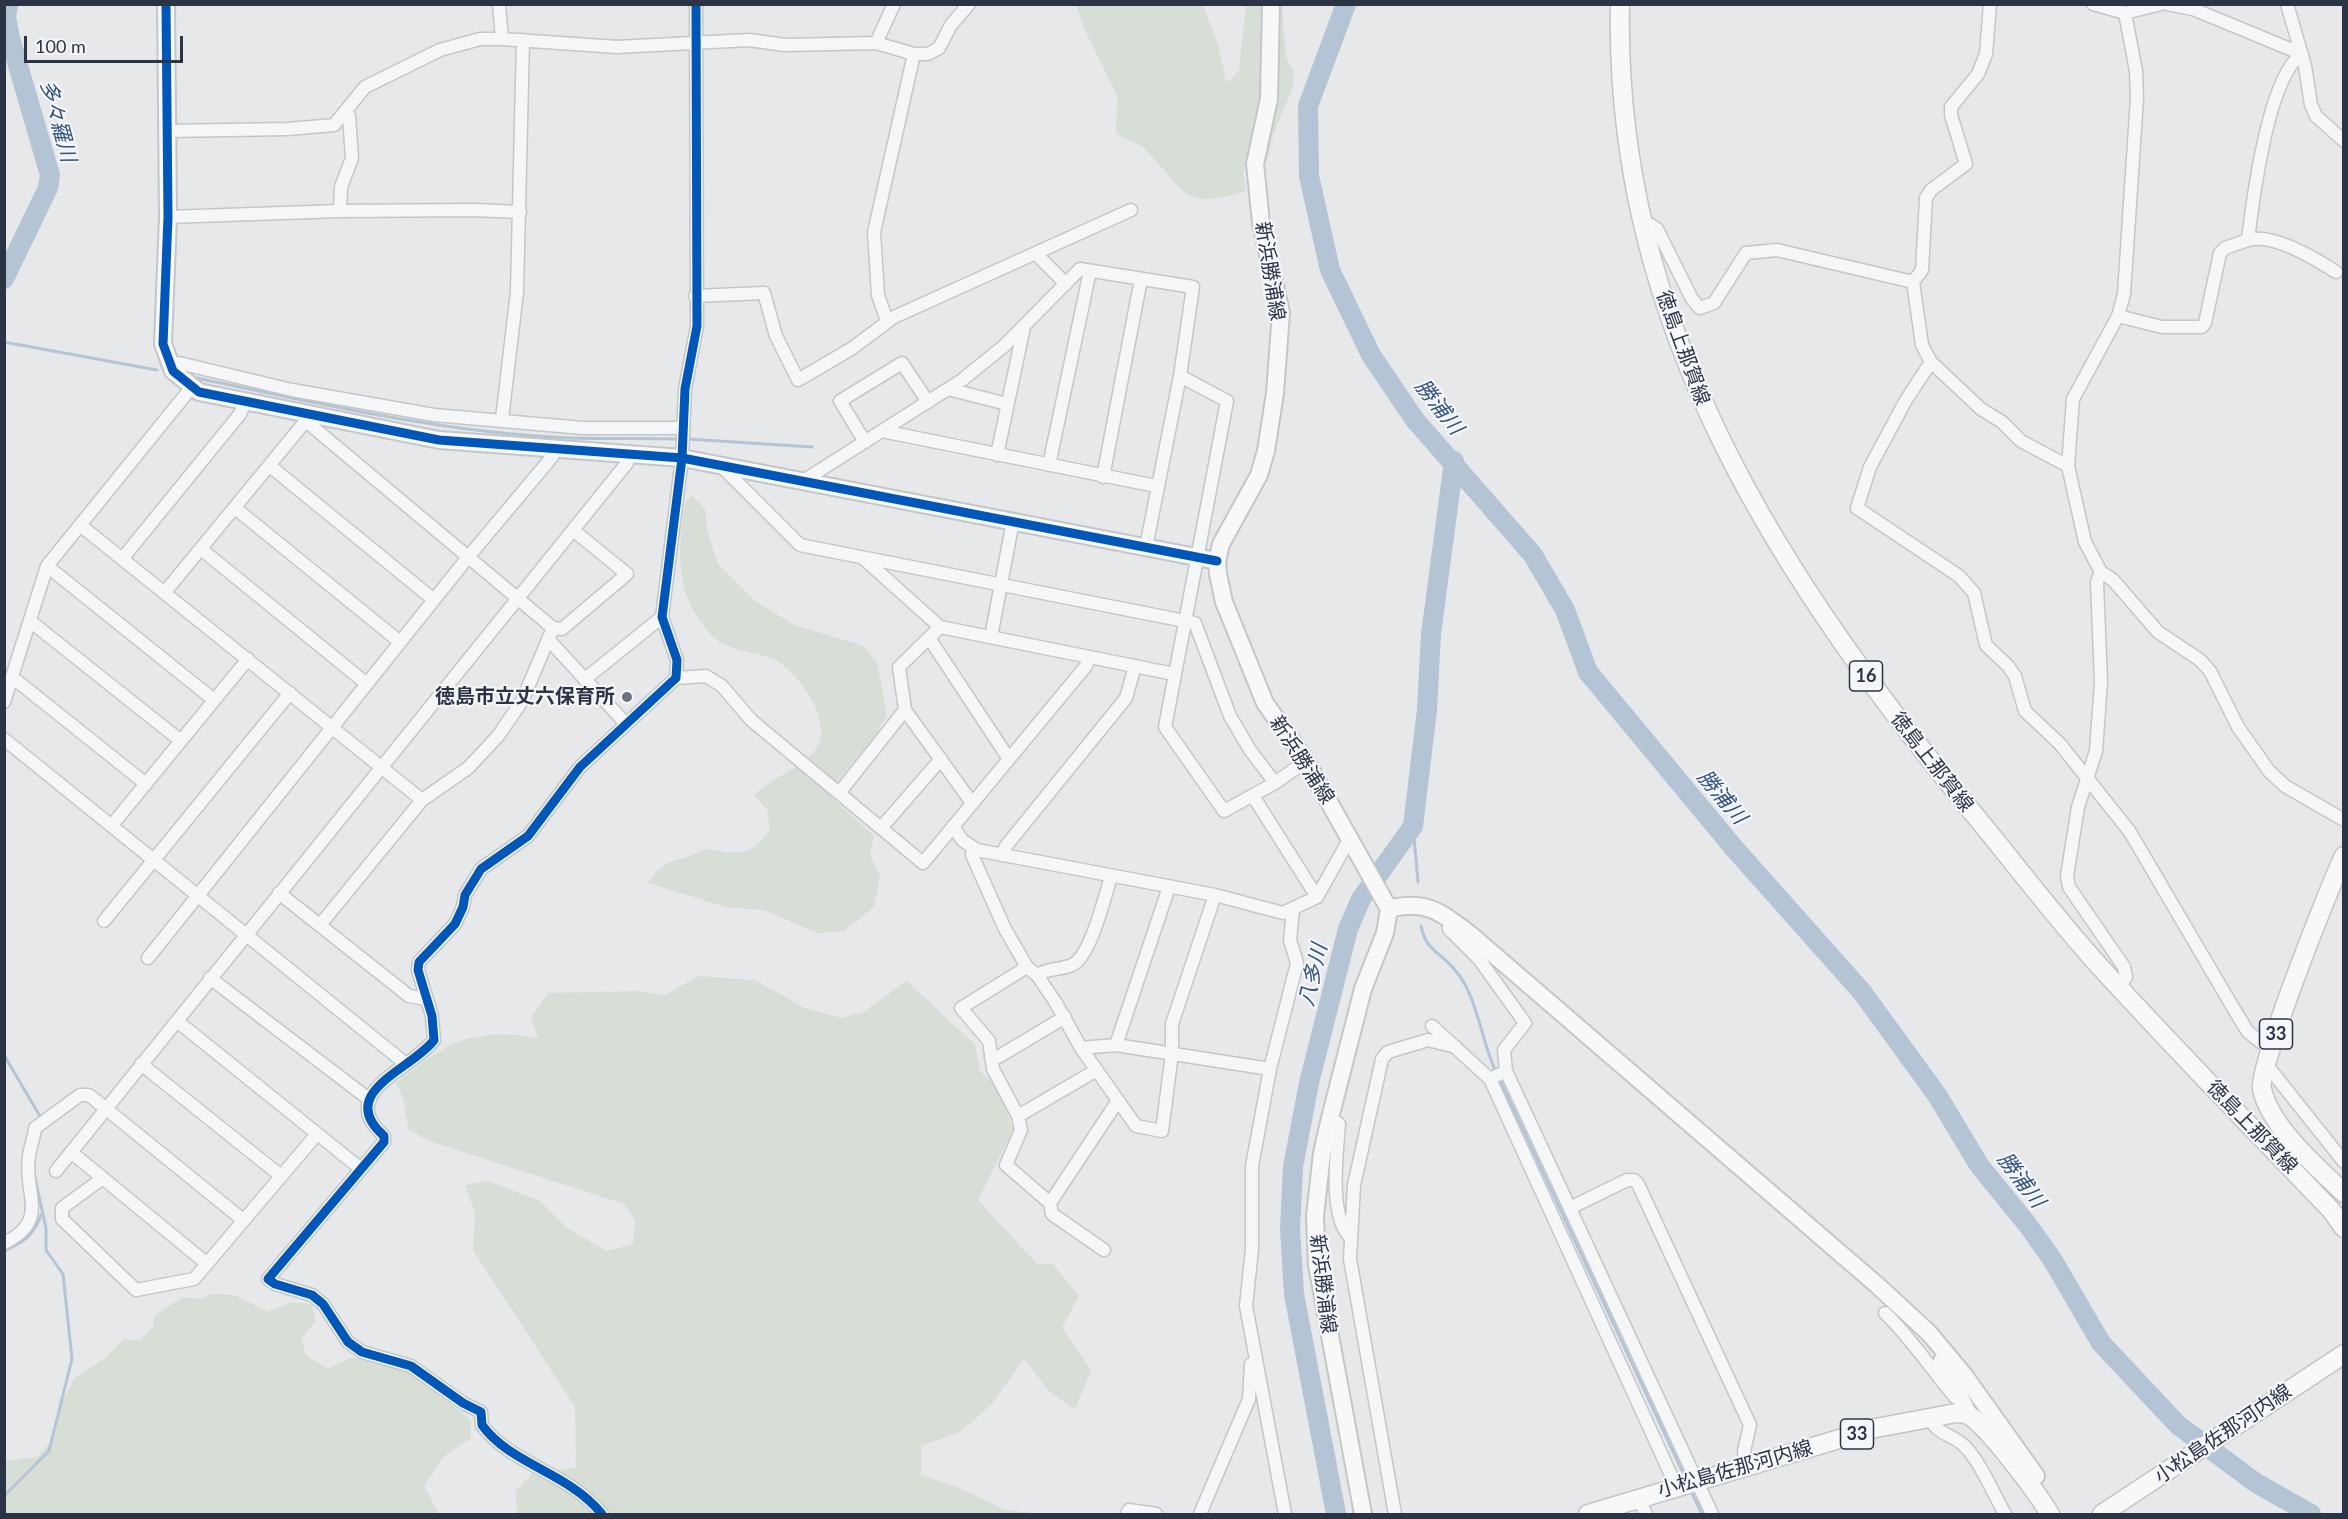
<!DOCTYPE html>
<html>
<head>
<meta charset="utf-8">
<style>
	body { margin:0 }
	#map { position:relative; width:2348px; height:1519px; overflow:hidden; background:#e6e8ea; font-family:Lato,sans-serif }
	canvas { display:block }
	.frame { position:absolute; inset:0; border:6px solid #2b3445; pointer-events:none }
	.scale { position:absolute; left:24px; top:36px; width:159px; height:27px; box-sizing:border-box; border:3px solid #2b3445; border-top:0; padding-left:8px; font-size:18px; line-height:21px; white-space:nowrap; color:#2b3445; -webkit-text-stroke:4px #f4f6f9; paint-order:stroke }
</style>
</head>
<body>
<div id="map">
<canvas width="2348" height="1519"></canvas>
<div class="frame"></div>
<div class="scale">100 m</div>
</div>
<script>
const ctx = document.querySelector('canvas').getContext('2d');
ctx.lineJoin = 'round';
function fill(path, color) {
  ctx.fillStyle = color;
  ctx.fill(path, 'evenodd');
}
function strokePath(path, color, width, dash) {
  ctx.strokeStyle = color;
  ctx.lineWidth = width;
  ctx.lineCap = dash ? 'butt' : 'round';
  ctx.setLineDash(dash || []);
  ctx.stroke(path);
}
function label(font, color, halo, rows, align = 'center') {
  ctx.font = font + ' Lato,"Noto Sans JP",sans-serif';
  ctx.lineWidth = 4.5;
  ctx.setLineDash([]);
  ctx.textBaseline = 'middle';
  ctx.strokeStyle = halo;
  ctx.fillStyle = color;
  for (const [text, x, y, turn = 0] of rows) {
    ctx.save();
    ctx.translate(x, y);
    ctx.rotate((+turn || 0) * Math.PI / 180);
    ctx.textAlign = isNaN(turn) ? turn : align;
    if (halo) ctx.strokeText(text, 0, 0);
    ctx.fillText(text, 0, 0);
    ctx.restore();
  }
}
const green = new Path2D(`
	M 1076,5 L 1203,5 L 1218,45 L 1226,81 L 1230,81 L 1239,70 L 1246,5 L 1282,5 L 1286,58 L 1294,71 L 1293,87 L 1273,135 L 1267,162 L 1250,155 L 1243,172 L 1246,191 C 1182,211 1187,193 1147,151 C 1140,143 1125,140 1116,133 L 1117,96 L 1084,28 Z
	M 692,496 L 705,509 L 707,530 L 718,564 L 754,600 L 794,625 L 864,646 L 877,663 L 887,715 L 872,741 L 841,776 L 830,796 L 874,836 L 870,855 L 880,875 L 874,907 L 844,931 L 817,933 L 764,910 L 726,907 L 648,883 C 668,853 679,865 704,849 C 737,852 747,861 770,830 L 767,809 L 754,795 C 770,779 804,766 816,749 C 835,722 798,671 773,659 C 757,652 724,649 713,637 C 673,592 679,559 684,504 Z
	M 698,976 L 755,980 L 805,1008 L 841,1018 L 863,1012 L 907,981 L 975,1045 L 980,1071 L 998,1088 L 1013,1129 L 978,1200 L 1038,1265 L 1052,1263 L 1079,1296 L 1062,1328 L 1091,1370 L 1075,1410 L 1049,1391 L 1024,1359 L 991,1405 L 960,1432 L 921,1446 L 921,1475 L 955,1486 L 1005,1510 L 1042,1514 L 517,1514 L 516,1491 L 534,1472 L 576,1468 L 575,1407 L 473,1250 L 475,1213 L 465,1185 L 488,1181 L 540,1201 L 567,1228 L 607,1251 L 633,1244 L 635,1220 L 624,1204 L 429,1141 L 408,1129 L 404,1100 L 396,1083 C 449,1042 468,1027 538,1038 L 531,1018 L 548,993 L 637,991 L 664,996 Z
	M 212,1294 L 234,1295 L 268,1312 L 292,1302 L 311,1304 L 316,1320 L 301,1340 L 307,1356 L 328,1369 L 352,1357 L 410,1373 L 471,1420 L 471,1438 L 443,1457 L 424,1486 L 439,1514 L 5,1514 L 5,1461 L 37,1457 L 55,1437 L 60,1405 L 75,1378 L 105,1358 L 124,1339 L 140,1340 L 153,1327 L 154,1316 L 183,1297 L 199,1299 Z`);
const stream = new Path2D(`
	M 4,342 L 157,370
	M 197,378 C 320,404 445,433 571,438 C 608,439 644,438 681,439
	M 688,439 L 812,447
	M 1413,826 L 1418,882
	M 1421,926 C 1426,951 1439,951 1454,969 C 1477,993 1481,1041 1496,1072
	M 4,1055 L 41,1118
	M 1499,1078 L 1685,1477
	M 4,1251 C 24,1242 34,1235 41,1215
	M 1690,1489 L 1702,1514
	M 4,1496 L 49,1451 L 72,1359 L 63,1274 L 46,1250 L 46,1228 L 35,1178`);
const river = new Path2D(`
	M 1346,4 L 1308,106 L 1309,176 L 1330,270 L 1371,355 L 1415,420 L 1533,555 L 1565,610 L 1588,672 L 1734,848 L 1862,992 L 1937,1095 L 1979,1165 L 2027,1224 L 2052,1259 L 2101,1343 L 2178,1425 L 2256,1483 L 2311,1514
	M 4,279 L 48,188 L 50,175 L 10,38 L 6,17 L 8,4
	M 1336,1514 L 1294,1294 L 1290,1229 L 1293,1167 L 1309,1083 L 1348,929 L 1361,899 L 1413,826 L 1427,710 L 1431,634 L 1454,461`);
const street = new Path2D(`
	M 2093,4 L 2125,13 L 2161,4
	M 2287,4 L 2305,66 L 2311,105 L 2316,116 L 2344,141
	M 2125,13 L 2136,71 L 2137,98 L 2124,294 L 2118,316 L 2073,399 L 2068,466 L 2085,542 L 2101,572 L 2113,580 L 2158,632 L 2200,660 L 2210,671 L 2238,727 L 2269,771 L 2285,786 L 2344,820
	M 502,39 L 617,47 L 749,40 L 785,45 L 876,43 L 914,54 L 928,54 L 939,48 L 951,25 L 969,4
	M 876,43 L 894,4
	M 167,131 L 288,129 L 334,125 L 365,87 L 440,50 L 480,39 L 502,39 L 499,4
	M 340,211 L 475,210 L 520,212
	M 168,217 L 340,211 L 341,187 L 352,158 L 349,116 L 345,113
	M 1644,226 L 1651,225 L 1657,229 L 1692,299 L 1700,308 L 1714,303 L 1746,253 L 1777,250 L 1913,282 L 1922,270 L 1926,198 L 1931,190 L 1966,164 L 1951,115 L 1951,107 L 1978,74 L 1986,54 L 1990,4
	M 2248,240 C 2273,233 2316,259 2336,272
	M 1036,254 L 1066,284
	M 1913,282 L 1922,345 L 1931,362 L 1981,409 L 2002,422 L 2021,441 L 2068,466
	M 695,296 L 764,293 L 776,336 L 798,380 L 851,349 L 894,317 L 1131,210
	M 2118,316 L 2162,327 L 2202,327 L 2205,323 L 2220,253 L 2225,248 L 2248,240 C 2253,198 2268,77 2302,54 L 2193,9 L 2167,4
	M 887,321 L 878,295 L 874,232 L 914,54
	M 1931,362 L 1906,400 L 1870,467 L 1857,508 L 1959,576 L 1974,593 L 1986,645 L 2008,666 L 2015,676 L 2025,711 L 2060,744 L 2130,832 L 2235,1011 L 2248,1032 L 2271,1050
	M 171,367 L 179,363 L 292,390 L 434,415 L 583,428 L 683,428
	M 1180,376 L 1227,401 L 1165,727 L 1224,811 L 1275,783 L 1306,761
	M 948,389 L 1007,404
	M 502,419 L 517,292 L 523,40
	M 307,422 L 553,628 L 562,629 L 627,574 L 573,530
	M 882,431 L 1156,486
	M 865,442 L 840,401 L 902,363 L 928,402
	M 997,455 L 1024,327
	M 720,465 L 800,545 L 1195,623 L 1230,716 L 1250,750 L 1275,783
	M 1049,465 L 1090,271
	M 270,466 L 434,600
	M 1103,477 L 1141,279
	M 803,481 L 962,380 L 1004,346 L 1080,269 L 1193,287 L 1180,376 L 1146,547
	M 235,508 L 400,642
	M 80,525 L 422,800
	M 201,549 L 367,684
	M 863,558 L 940,627 L 1174,674
	M 122,559 L 240,414 L 245,403
	M 47,566 L 214,700
	M 2101,572 L 2097,582 L 2101,682 L 2096,751 L 2078,807 L 2067,876 L 2069,887 L 2124,967 L 2126,977 L 2119,987
	M 165,592 L 309,417
	M 30,621 L 181,741
	M 991,637 L 1013,521
	M 929,638 L 1009,759
	M 548,639 L 626,724
	M 12,677 L 146,784
	M 676,678 L 706,676 L 722,686 L 751,720 L 923,863 L 1086,666 L 1089,657
	M 585,679 L 662,617
	M 4,702 L 47,566 L 191,388
	M 905,710 L 972,803
	M 4,739 L 406,1064
	M 839,793 L 905,710 L 899,667 L 940,627
	M 1253,796 L 1317,897
	M 112,825 L 248,659
	M 953,826 L 962,840 L 977,850 L 1215,895 L 1283,913 L 1317,897 L 1350,838
	M 881,828 L 941,759
	M 973,848 L 972,855 L 1005,929 L 1027,967 L 1037,975 L 1056,1003 L 1081,1048 L 1116,1045 L 1270,1069
	M 1002,855 L 1006,846 L 1126,698 L 1135,666
	M 279,893 L 409,996 L 425,999
	M 104,921 L 290,693
	M 320,925 L 422,800 L 468,768 L 498,736 L 522,701 L 553,628
	M 148,958 L 469,556 L 552,457 L 555,449
	M 1027,967 L 961,1008 L 989,1041 L 993,1069 L 1018,1116 L 1095,1071
	M 1037,975 C 1048,968 1060,970 1072,965 C 1091,956 1104,898 1111,877
	M 210,978 L 370,1100
	M 177,1021 L 361,1169
	M 1432,1026 L 1490,1079 L 1506,1071 L 1504,1050 L 1525,1023 L 1479,959 L 1449,929 L 1449,919
	M 1116,1045 L 1169,887
	M 1081,1048 L 1136,1126 L 1162,1131 L 1172,1053 L 1172,1024 L 1215,895
	M 991,1058 L 998,1057 L 1065,1017
	M 141,1064 L 281,1176
	M 2266,1064 L 2344,1162
	M 1506,1071 L 1712,1514
	M 1490,1079 L 1676,1486
	M 1018,1116 L 1021,1130 L 1006,1165 L 1050,1203 L 1117,1102
	M 1330,1118 L 1339,1124 C 1337,1153 1328,1217 1351,1238
	M 71,1152 L 206,1263
	M 56,1171 L 627,463 L 629,456
	M 103,1178 L 62,1208 L 62,1219 L 136,1290 L 194,1279 L 317,1134
	M 1050,1203 L 1052,1214 L 1104,1250
	M 1570,1208 L 1627,1180 L 1634,1180 L 1638,1184 L 1750,1425 L 1744,1451 L 1745,1466
	M 4,1243 C 51,1220 23,1194 29,1156 C 30,1146 34,1139 35,1128 L 80,1095 L 89,1095 L 243,1220
	M 1885,1313 C 1911,1338 1931,1369 1955,1397
	M 1930,1417 C 1934,1432 1949,1434 1961,1443 C 1978,1456 1994,1495 2005,1514
	M 1638,1498 L 1646,1514
	M 602,1514 C 568,1472 511,1465 482,1425 L 481,1412 L 463,1403 L 411,1366 L 362,1352 L 348,1342 L 323,1304 L 312,1295 L 275,1284 L 268,1279 L 384,1142 L 384,1136 C 334,1092 413,1069 434,1040 L 432,1016 L 418,970 L 419,962 L 455,924 L 463,907 L 465,895 L 481,869 L 528,836 L 580,767 L 676,678 L 677,660 L 662,617 L 682,458 L 685,389 L 697,326 L 696,4
	M 1127,1514 L 1129,1510 L 1156,1514
	M 1200,1514 L 1249,1399 L 1251,1364
	M 1285,1514 L 1246,1306 L 1252,1249 L 1252,1166 L 1270,1069 L 1297,963 L 1290,940 L 1293,910
	M 1395,1514 L 1350,1259 L 1354,1185 L 1382,1059 L 1388,1052 L 1428,1040 L 1456,1047`);
const secondary = new Path2D(`
	M 166,4 L 168,217 L 163,344 L 173,371 L 199,392 L 439,440 L 682,458 L 1217,561
	M 1271,4 L 1269,99 L 1255,164 L 1261,223 L 1281,313 L 1275,393 L 1266,451 L 1259,475 L 1221,544 L 1217,561 L 1218,574 L 1224,602 L 1265,703 L 1306,761 L 1389,909 L 1385,933 L 1363,989 L 1330,1118 L 1322,1153 L 1315,1216 L 1317,1265 L 1363,1514
	M 1389,909 C 1426,899 1442,913 1471,935 L 1877,1285 L 1929,1333 L 1964,1375 L 2036,1476
	M 1942,1361 L 1969,1415`);
const primary = new Path2D(`
	M 1620,4 C 1613,329 1784,584 1982,824 C 2022,873 2060,923 2102,969 C 2177,1051 2254,1130 2331,1210 L 2344,1228
	M 2344,856 C 2330,885 2257,1069 2262,1089 C 2270,1127 2317,1167 2344,1193
	M 1588,1514 L 1876,1428 L 1956,1413 C 1961,1413 1967,1414 1970,1416 C 1990,1429 2037,1493 2050,1514
	M 2102,1514 L 2344,1354`);
const cycleway = new Path2D(`
	M 166,4 L 168,217 L 163,344 L 173,371 L 199,392 L 439,440 L 682,458 L 1217,561
	M 602,1514 C 568,1472 511,1465 482,1425 L 481,1412 L 463,1403 L 411,1366 L 362,1352 L 348,1342 L 323,1304 L 312,1295 L 275,1284 L 268,1279 L 384,1142 L 384,1136 C 334,1092 413,1069 434,1040 L 432,1016 L 418,970 L 419,962 L 455,924 L 463,907 L 465,895 L 481,869 L 528,836 L 580,767 L 676,678 L 677,660 L 662,617 L 682,458 L 685,389 L 697,326 L 696,4`);
const markers = [
	[627,697,6,"#6c737f"]
];
const shields = [
	[1866,676,33],
	[2276,1034,33],
	[1857,1434,33]
];
const shieldNames = [
	["16",1866,676],
	["33",2276,1034],
	["33",1857,1434]
];
const streetNames = [
	["新浜勝浦線",1270,271,81],
	["徳島上那賀線",1683,348,70],
	["新浜勝浦線",1302,760,57],
	["徳島上那賀線",1932,762,52],
	["徳島上那賀線",2252,1127,46],
	["新浜勝浦線",1323,1284,83],
	["小松島佐那河内線",2223,1434,-34],
	["小松島佐那河内線",1735,1469,-16]
];
const poiNames = [
	["徳島市立丈六保育所",615,697]
];
const waterNames = [
	["多々羅川",58,121,75],
	["勝浦川",1439,407,52],
	["勝浦川",1722,797,50],
	["八多川",1313,975,-77],
	["勝浦川",2021,1180,53]
];
fill(green, '#d6ded6');
strokePath(stream, '#b4c4d5', 3);
strokePath(river, '#b4c4d5', 20);
strokePath(street, '#c4c6c8', 15);
strokePath(secondary, '#c4c6c8', 20);
strokePath(primary, '#c2c5c8', 21);
strokePath(street, '#f5f6f7', 12);
strokePath(secondary, '#f8f8f8', 16);
strokePath(primary, '#f8f8f8', 18);
strokePath(cycleway, '#0057b8', 9);
for (const [x, y, r, color] of markers) {
  const dot = new Path2D();
  dot.arc(x, y, r, 0, 2 * Math.PI);
  ctx.fillStyle = color;
  ctx.fill(dot);
  strokePath(dot, '#f4f6f9', 2);
}
for (const [x, y, w] of shields) {
  const box = new Path2D();
  box.roundRect(x - w / 2, y - 15, w, 30, 4.5);
  ctx.fillStyle = '#f4f6f9';
  ctx.fill(box);
  strokePath(box, '#2b3445', 1.5);
}
label('bold 18px', '#2b3445', null, shieldNames);
label('20px', '#2b3445', '#f4f6f9', streetNames);
label('bold 20px', '#2b3445', '#f4f6f9', poiNames, 'right');
label('italic 21px', '#34527a', '#f4f6f9', waterNames);
</script>
</body>
</html>
